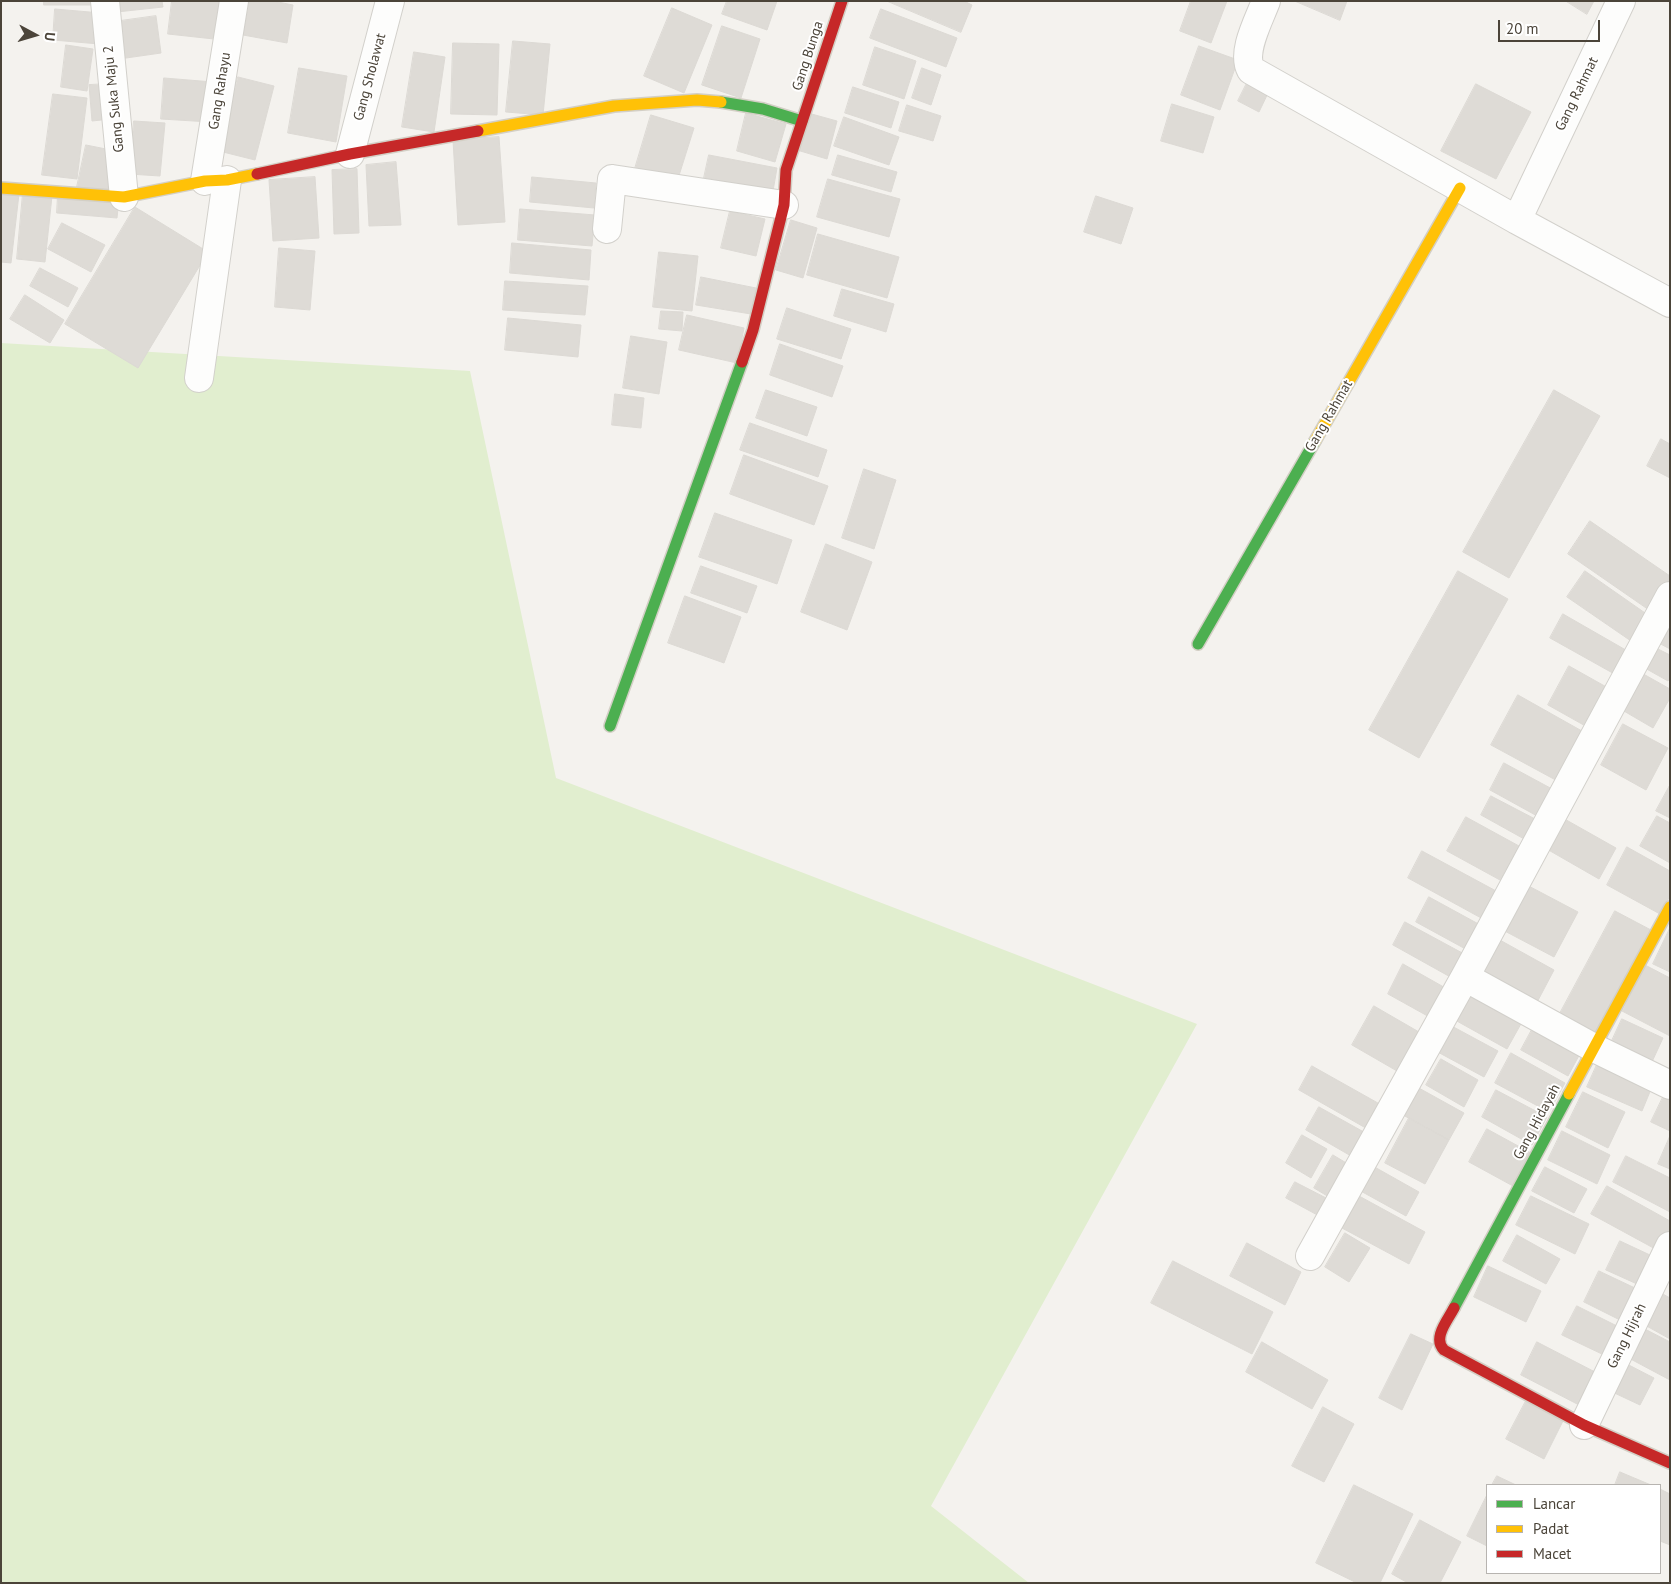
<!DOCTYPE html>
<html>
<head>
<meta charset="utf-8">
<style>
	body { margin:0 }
	#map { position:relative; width:1671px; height:1584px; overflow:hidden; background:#f4f2ee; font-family:"PT Sans",sans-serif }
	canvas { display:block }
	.frame { position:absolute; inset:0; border:2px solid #4b4439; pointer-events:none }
	.legend { position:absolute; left:1486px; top:1484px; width:175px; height:90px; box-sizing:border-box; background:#fff; border:1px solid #b7b4b0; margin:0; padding:6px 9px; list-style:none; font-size:15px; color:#4b4439 }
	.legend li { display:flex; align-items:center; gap:10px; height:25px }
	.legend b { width:25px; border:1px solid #b7b4b0 }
	.north { position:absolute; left:10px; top:10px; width:50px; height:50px; -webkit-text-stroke:4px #fff; paint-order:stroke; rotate:96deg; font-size:14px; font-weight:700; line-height:20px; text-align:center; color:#4b4439 }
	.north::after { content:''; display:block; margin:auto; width:18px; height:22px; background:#4b4439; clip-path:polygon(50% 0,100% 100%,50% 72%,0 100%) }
	.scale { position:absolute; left:1498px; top:20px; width:102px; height:22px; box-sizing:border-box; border:2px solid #4b4439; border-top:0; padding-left:6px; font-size:15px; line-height:18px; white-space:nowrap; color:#4b4439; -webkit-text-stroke:4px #fff; paint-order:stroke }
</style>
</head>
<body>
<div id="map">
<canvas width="1671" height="1584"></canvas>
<div class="frame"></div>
<ul class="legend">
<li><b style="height:6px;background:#4caf50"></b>Lancar</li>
<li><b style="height:6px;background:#ffc107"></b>Padat</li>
<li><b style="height:6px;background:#c62828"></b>Macet</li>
</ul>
<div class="north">U</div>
<div class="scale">20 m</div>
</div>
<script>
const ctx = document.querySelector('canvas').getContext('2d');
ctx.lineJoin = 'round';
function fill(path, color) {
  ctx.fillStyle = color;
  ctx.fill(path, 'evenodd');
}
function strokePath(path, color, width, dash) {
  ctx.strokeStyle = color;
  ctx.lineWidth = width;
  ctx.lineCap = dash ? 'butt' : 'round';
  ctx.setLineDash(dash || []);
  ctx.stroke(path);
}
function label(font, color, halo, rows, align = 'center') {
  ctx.font = font + ' "PT Sans",sans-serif';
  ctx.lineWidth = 4;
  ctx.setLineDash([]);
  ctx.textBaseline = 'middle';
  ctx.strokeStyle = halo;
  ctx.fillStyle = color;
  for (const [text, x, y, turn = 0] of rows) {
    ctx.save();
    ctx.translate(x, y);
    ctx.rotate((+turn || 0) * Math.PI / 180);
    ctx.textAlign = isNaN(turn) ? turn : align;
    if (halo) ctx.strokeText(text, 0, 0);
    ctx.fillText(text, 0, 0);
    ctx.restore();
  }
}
const green = new Path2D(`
	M 1,343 L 470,371 L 556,778 L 1197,1024 L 931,1506 L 1029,1583 L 1,1583 Z`);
const building = new Path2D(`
	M 44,1 L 99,1 L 99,5 L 44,5 Z
	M 116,1 L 162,1 L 163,7 L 117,12 Z
	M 172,1 L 228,1 L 223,40 L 168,34 Z
	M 249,1 L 273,1 L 293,5 L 287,43 L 243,35 Z
	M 727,1 L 777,1 L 767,30 L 722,14 Z
	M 887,1 L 964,1 L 972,5 L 961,32 Z
	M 1191,1 L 1227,1 L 1211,43 L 1180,31 Z
	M 1295,1 L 1347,1 L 1340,20 Z
	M 1566,1 L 1594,1 L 1587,14 Z
	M 672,8 L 712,25 L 684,93 L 644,76 Z
	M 55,9 L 101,13 L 99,44 L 53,40 Z
	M 881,9 L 957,38 L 946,67 L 870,38 Z
	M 156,16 L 161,53 L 119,59 L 113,22 Z
	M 722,26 L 760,39 L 741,98 L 702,85 Z
	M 513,41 L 550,44 L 543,115 L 506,112 Z
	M 453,43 L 499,44 L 497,115 L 451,114 Z
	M 66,45 L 93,49 L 87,91 L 61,87 Z
	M 1199,46 L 1238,60 L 1220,110 L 1181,95 Z
	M 875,47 L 916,61 L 904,99 L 863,85 Z
	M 414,52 L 445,57 L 434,132 L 402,127 Z
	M 299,68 L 347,76 L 336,142 L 288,133 Z
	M 922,68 L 941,75 L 931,105 L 912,98 Z
	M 238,77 L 274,86 L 255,160 L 219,151 Z
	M 164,78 L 213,82 L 210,122 L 161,119 Z
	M 1249,79 L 1270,89 L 1259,112 L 1238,101 Z
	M 108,84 L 111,119 L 92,121 L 89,85 Z
	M 1476,84 L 1531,112 L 1496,179 L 1441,151 Z
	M 853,87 L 899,102 L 891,128 L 845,113 Z
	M 53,94 L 87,98 L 77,179 L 42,175 Z
	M 1172,104 L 1214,117 L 1203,153 L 1161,141 Z
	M 907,105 L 941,116 L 933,141 L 899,131 Z
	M 746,113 L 786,124 L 775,162 L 737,151 Z
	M 808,113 L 837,121 L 827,159 L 797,150 Z
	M 651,115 L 694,128 L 676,185 L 634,172 Z
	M 844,117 L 899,137 L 889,165 L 834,146 Z
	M 134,121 L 165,123 L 160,176 L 129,174 Z
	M 499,137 L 505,222 L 458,225 L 453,140 Z
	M 86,145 L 116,151 L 107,193 L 77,187 Z
	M 709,155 L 777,168 L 773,191 L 704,178 Z
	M 838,155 L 897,172 L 891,192 L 832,175 Z
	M 396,162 L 401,225 L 369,226 L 366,165 Z
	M 357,169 L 359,233 L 334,234 L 332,170 Z
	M 315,177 L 319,238 L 273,241 L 269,180 Z
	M 532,177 L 596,183 L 594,208 L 530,202 Z
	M 828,179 L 900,199 L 889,237 L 817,217 Z
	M 1,192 L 19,194 L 11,263 L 1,262 Z
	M 23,193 L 52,196 L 45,262 L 17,259 Z
	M 58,195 L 119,199 L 117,218 L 57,213 Z
	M 1096,196 L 1133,208 L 1121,244 L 1084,232 Z
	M 135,207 L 208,252 L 138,368 L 65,324 Z
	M 520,209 L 595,215 L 592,246 L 518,240 Z
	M 730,211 L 765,219 L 756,256 L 721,248 Z
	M 791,220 L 817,228 L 803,278 L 776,270 Z
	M 62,223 L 105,245 L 91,272 L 48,249 Z
	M 818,234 L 899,257 L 887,298 L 807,275 Z
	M 512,243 L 591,250 L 589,280 L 510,273 Z
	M 279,248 L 315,251 L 310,310 L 275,307 Z
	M 659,252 L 698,256 L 692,311 L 653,307 Z
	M 40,268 L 78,288 L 68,307 L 30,286 Z
	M 701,277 L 756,288 L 751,314 L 696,305 Z
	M 505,281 L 588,286 L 585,315 L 503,310 Z
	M 842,289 L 894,304 L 886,332 L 834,316 Z
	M 25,295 L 64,320 L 50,343 L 10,319 Z
	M 787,308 L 851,329 L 841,359 L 777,339 Z
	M 661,311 L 683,312 L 682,331 L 659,329 Z
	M 687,315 L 744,328 L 737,363 L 679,350 Z
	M 508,318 L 581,325 L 578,357 L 505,350 Z
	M 631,336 L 667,342 L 659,394 L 623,388 Z
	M 780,344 L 843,366 L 832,397 L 770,375 Z
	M 766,390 L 817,407 L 807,436 L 756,418 Z
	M 1554,390 L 1600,416 L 1509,578 L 1463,552 Z
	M 615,394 L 644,398 L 641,428 L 612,425 Z
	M 750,423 L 827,450 L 818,477 L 740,450 Z
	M 1661,439 L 1670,444 L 1670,478 L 1647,466 Z
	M 744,455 L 828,486 L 814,525 L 730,494 Z
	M 864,469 L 896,480 L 874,549 L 842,538 Z
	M 715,513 L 792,540 L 777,584 L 699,557 Z
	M 1590,521 L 1670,576 L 1670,579 L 1649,610 L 1568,554 Z
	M 826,544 L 872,562 L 847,630 L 801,612 Z
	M 701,566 L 757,586 L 747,613 L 691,593 Z
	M 1458,571 L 1508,599 L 1419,758 L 1369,730 Z
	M 1585,571 L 1648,615 L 1631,641 L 1567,597 Z
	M 685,596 L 741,617 L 724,663 L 668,643 Z
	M 1563,614 L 1631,653 L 1618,676 L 1550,638 Z
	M 1670,619 L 1670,649 L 1657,642 Z
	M 1654,647 L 1670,655 L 1670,678 L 1668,681 L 1643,667 Z
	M 1569,666 L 1610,689 L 1589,728 L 1548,705 Z
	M 1638,671 L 1670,689 L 1670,698 L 1653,728 L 1617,707 Z
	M 1518,695 L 1589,735 L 1563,784 L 1491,745 Z
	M 1623,724 L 1668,748 L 1646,790 L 1601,765 Z
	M 1504,763 L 1554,790 L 1539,817 L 1490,790 Z
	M 1670,785 L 1670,818 L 1656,811 Z
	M 1491,796 L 1537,820 L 1526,840 L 1481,815 Z
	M 1657,816 L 1670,823 L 1670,863 L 1640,846 Z
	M 1466,817 L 1519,846 L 1500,880 L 1447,851 Z
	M 1561,817 L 1616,848 L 1599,879 L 1545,848 Z
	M 1627,847 L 1670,871 L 1670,896 L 1660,914 L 1607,885 Z
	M 1422,851 L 1498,892 L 1483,919 L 1408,878 Z
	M 1523,883 L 1578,912 L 1554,957 L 1499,928 Z
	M 1429,897 L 1484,927 L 1471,952 L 1416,922 Z
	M 1615,911 L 1651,930 L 1593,1038 L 1557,1019 Z
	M 1405,922 L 1466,955 L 1454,979 L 1393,945 Z
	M 1670,928 L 1670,972 L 1653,964 Z
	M 1498,939 L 1554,970 L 1534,1008 L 1478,977 Z
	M 1403,964 L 1449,990 L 1433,1019 L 1388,994 Z
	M 1645,965 L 1670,978 L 1670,1036 L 1622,1011 Z
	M 1470,993 L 1522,1022 L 1507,1049 L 1455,1020 Z
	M 1374,1006 L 1419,1032 L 1397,1071 L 1352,1045 Z
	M 1622,1019 L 1663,1038 L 1651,1064 L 1610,1045 Z
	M 1448,1024 L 1498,1051 L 1484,1077 L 1434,1050 Z
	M 1535,1024 L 1582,1050 L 1568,1076 L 1521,1050 Z
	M 1511,1053 L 1565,1083 L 1549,1112 L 1495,1083 Z
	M 1600,1058 L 1654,1082 L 1642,1111 L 1587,1087 Z
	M 1441,1059 L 1478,1080 L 1464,1107 L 1426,1085 Z
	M 1312,1066 L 1385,1107 L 1371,1131 L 1299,1090 Z
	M 1417,1087 L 1464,1113 L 1449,1140 L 1403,1115 Z
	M 1496,1090 L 1547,1117 L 1532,1145 L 1482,1117 Z
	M 1666,1091 L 1670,1093 L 1670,1131 L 1651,1122 Z
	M 1583,1092 L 1625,1112 L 1608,1148 L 1566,1127 Z
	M 1319,1107 L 1371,1136 L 1358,1160 L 1306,1130 Z
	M 1409,1118 L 1449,1140 L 1425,1184 L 1385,1163 Z
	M 1487,1129 L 1531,1153 L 1513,1186 L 1469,1162 Z
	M 1562,1131 L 1610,1155 L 1597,1184 L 1548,1160 Z
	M 1302,1135 L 1327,1149 L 1311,1178 L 1286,1163 Z
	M 1670,1136 L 1670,1169 L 1658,1164 Z
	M 1333,1155 L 1353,1167 L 1334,1200 L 1314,1188 Z
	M 1626,1156 L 1670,1178 L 1670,1212 L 1613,1182 Z
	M 1371,1165 L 1419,1192 L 1406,1216 L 1357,1189 Z
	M 1545,1167 L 1587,1189 L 1574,1213 L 1532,1191 Z
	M 1295,1182 L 1330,1200 L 1321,1217 L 1286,1198 Z
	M 1607,1186 L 1670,1221 L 1670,1232 L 1659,1251 L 1591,1214 Z
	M 1359,1196 L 1425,1232 L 1409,1264 L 1342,1228 Z
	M 1531,1196 L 1589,1224 L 1575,1254 L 1516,1225 Z
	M 1345,1233 L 1370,1248 L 1349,1282 L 1325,1267 Z
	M 1517,1235 L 1560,1259 L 1546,1284 L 1503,1261 Z
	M 1620,1241 L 1650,1255 L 1637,1284 L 1606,1270 Z
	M 1247,1243 L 1301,1272 L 1285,1305 L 1230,1276 Z
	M 1173,1261 L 1273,1312 L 1252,1354 L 1151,1303 Z
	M 1488,1266 L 1541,1291 L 1526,1322 L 1474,1297 Z
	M 1599,1271 L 1635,1288 L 1620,1320 L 1584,1302 Z
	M 1661,1293 L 1670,1298 L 1670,1339 L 1643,1324 Z
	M 1577,1306 L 1619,1327 L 1604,1355 L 1562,1335 Z
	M 1639,1326 L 1670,1342 L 1670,1380 L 1623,1355 Z
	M 1411,1334 L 1433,1344 L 1402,1410 L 1379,1398 Z
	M 1262,1342 L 1328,1380 L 1312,1409 L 1246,1372 Z
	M 1537,1342 L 1597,1373 L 1581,1406 L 1521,1375 Z
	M 1623,1362 L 1654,1378 L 1640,1405 L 1608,1390 Z
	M 1526,1401 L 1563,1421 L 1544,1459 L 1506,1439 Z
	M 1323,1407 L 1354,1424 L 1324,1482 L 1292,1466 Z
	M 1620,1472 L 1651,1485 L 1615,1485 Z
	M 1497,1476 L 1516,1485 L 1492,1485 Z
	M 1354,1485 L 1413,1514 L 1380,1583 L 1357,1583 L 1316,1563 Z
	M 1660,1489 L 1670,1494 L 1670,1545 L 1660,1541 Z
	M 1487,1495 L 1487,1546 L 1467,1536 Z
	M 1420,1520 L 1461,1542 L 1440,1583 L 1408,1583 L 1392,1574 Z`);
const street = new Path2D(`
	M 105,1 L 124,197
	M 1266,1 C 1259,20 1241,52 1251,70 L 1517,220
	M 1621,1 L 1517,220 L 1670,303
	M 350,154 L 390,1
	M 205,181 L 234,1
	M 607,229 L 612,179 L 784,205
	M 199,378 L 227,180
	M 1465,977 L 1594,1048 L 1670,1085
	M 1310,1256 L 1465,977 L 1670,596
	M 1584,1425 L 1670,1246`);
const fast = new Path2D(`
	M 721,102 L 763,109 L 802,121
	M 1198,644 L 1315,441
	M 610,726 L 742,362
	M 1454,1308 L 1569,1094`);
const slow = new Path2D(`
	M 478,131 L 614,106 L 697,100 L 721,102
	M 1,188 L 124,197 L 205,181 L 227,180 L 257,174
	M 1315,441 L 1460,188
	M 1569,1094 L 1670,907`);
const jam = new Path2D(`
	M 257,174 L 350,154 L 478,131
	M 742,362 L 753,330 L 784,205 L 786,170 L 842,1
	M 1454,1308 C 1448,1320 1432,1338 1444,1350 L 1584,1425 L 1670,1463`);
const streetNames = [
	["Gang Bunga",808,56,-72],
	["Gang Sholawat",370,77,-75],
	["Gang Rahayu",220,91,-81],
	["Gang Rahmat",1577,94,-64],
	["Gang Suka Maju 2",114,99,-96],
	["Gang Rahmat",1329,416,-60],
	["Gang Hidayah",1537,1122,-62],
	["Gang Hijrah",1627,1336,-64]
];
fill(green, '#e1eecf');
fill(building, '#dedbd6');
strokePath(building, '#dcd9d4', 1);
strokePath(street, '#d2d0cb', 30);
strokePath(fast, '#d3cfc5', 14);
strokePath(slow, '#d3cfc5', 14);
strokePath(jam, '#d3cfc5', 14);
strokePath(street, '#fdfdfc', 28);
strokePath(fast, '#4caf50', 11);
strokePath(slow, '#ffc107', 11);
strokePath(jam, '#c62828', 11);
label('14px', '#4b4439', '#fff', streetNames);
</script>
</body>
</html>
